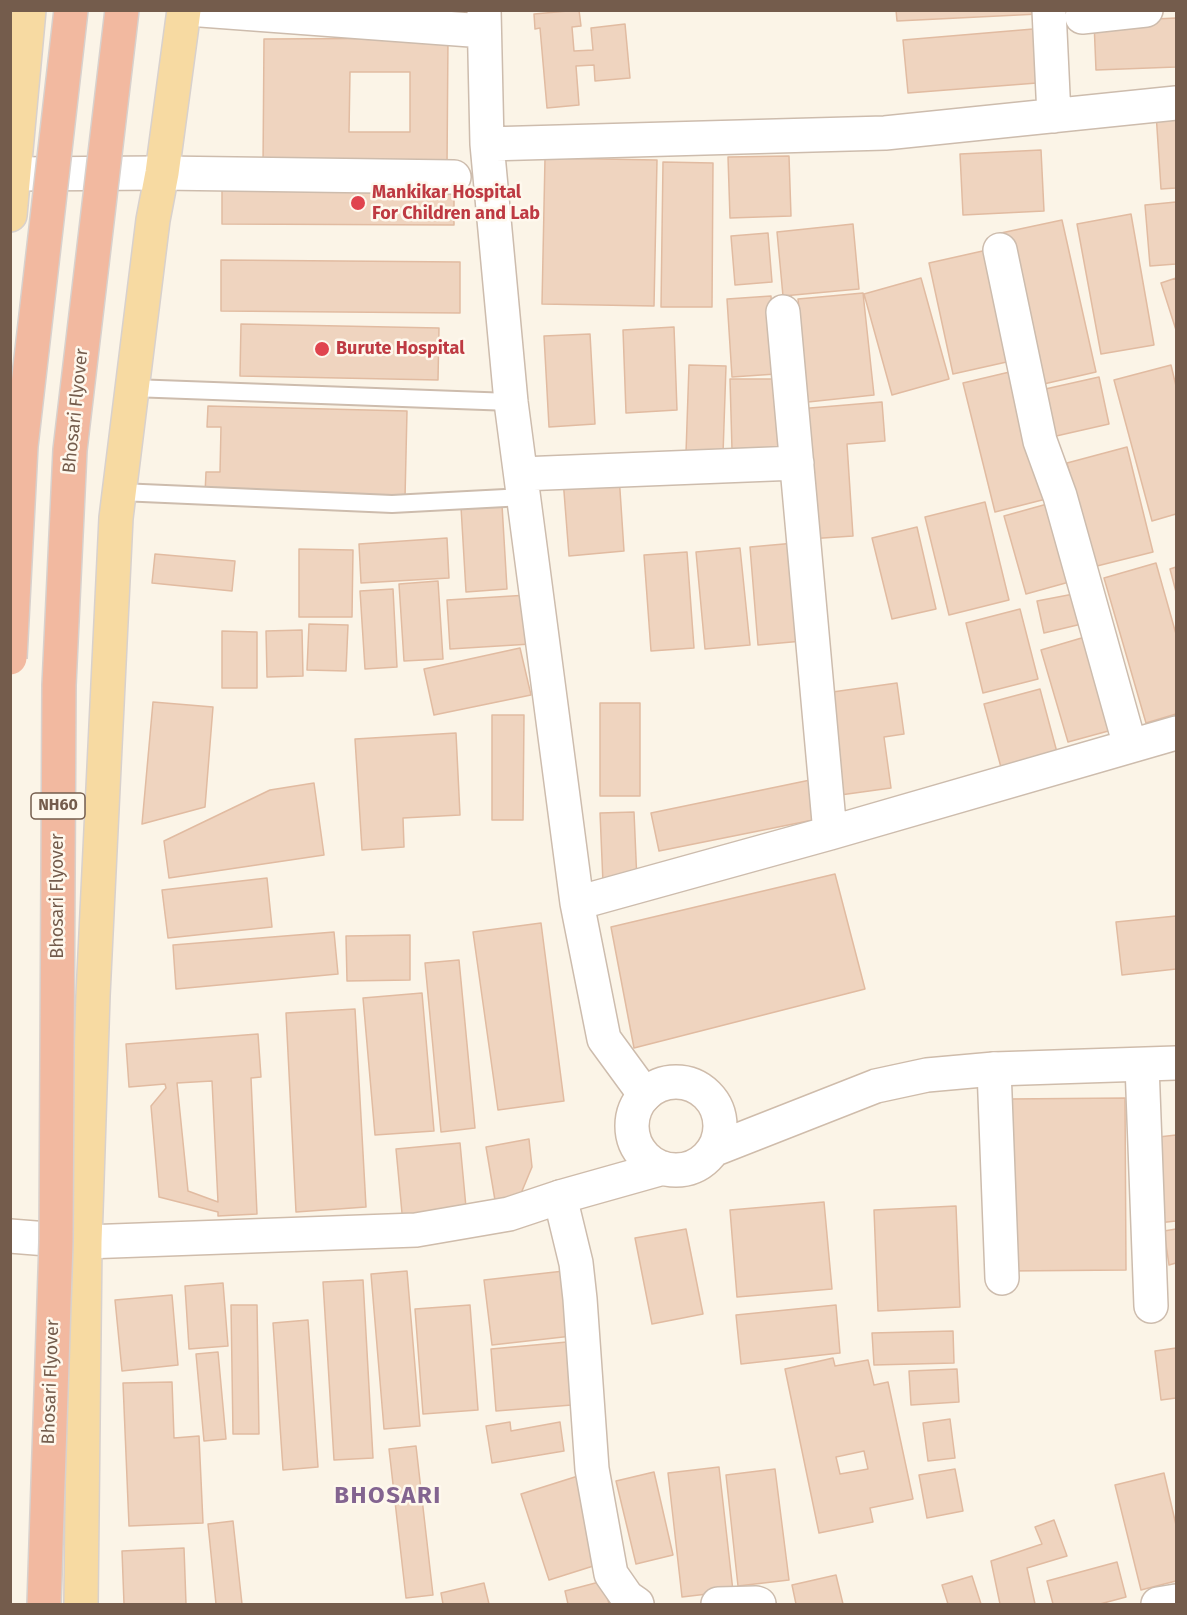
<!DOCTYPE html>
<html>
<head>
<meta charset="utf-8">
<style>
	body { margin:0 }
	#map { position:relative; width:1187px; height:1615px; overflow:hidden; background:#fbf4e7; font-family:"Fira Sans",sans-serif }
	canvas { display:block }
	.frame { position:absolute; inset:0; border:12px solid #745c4c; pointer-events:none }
</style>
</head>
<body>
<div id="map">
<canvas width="1187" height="1615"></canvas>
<div class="frame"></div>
</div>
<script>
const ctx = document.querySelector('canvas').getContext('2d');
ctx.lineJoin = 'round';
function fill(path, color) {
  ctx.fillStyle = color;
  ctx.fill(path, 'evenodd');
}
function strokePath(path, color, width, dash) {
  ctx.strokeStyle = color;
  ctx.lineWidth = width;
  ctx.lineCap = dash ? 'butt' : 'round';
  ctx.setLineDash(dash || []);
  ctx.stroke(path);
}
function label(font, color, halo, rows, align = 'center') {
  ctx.font = font + ' "Fira Sans",sans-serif';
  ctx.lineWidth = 5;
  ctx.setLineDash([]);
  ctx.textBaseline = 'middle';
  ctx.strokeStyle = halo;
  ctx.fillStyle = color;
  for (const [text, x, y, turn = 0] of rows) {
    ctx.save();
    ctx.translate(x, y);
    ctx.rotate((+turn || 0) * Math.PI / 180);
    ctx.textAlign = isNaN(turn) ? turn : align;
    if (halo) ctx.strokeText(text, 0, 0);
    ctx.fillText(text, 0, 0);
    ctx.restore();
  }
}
const building = new Path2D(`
	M 579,10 L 581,26 L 572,27 L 574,51 L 593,50 L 591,28 L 625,24 L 630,78 L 595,81 L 594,65 L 576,66 L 579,105 L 547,108 L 540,28 L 535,29 L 534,14 Z
	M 896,10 L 1039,10 L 1039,14 L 897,21 Z
	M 1176,18 L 1176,67 L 1096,70 L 1094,22 Z
	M 1045,28 L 1050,82 L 908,93 L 903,40 Z
	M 448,38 L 447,167 L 263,167 L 264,39 ZM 350,72 L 410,72 L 410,132 L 349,132 Z
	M 1176,112 L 1176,188 L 1161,189 L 1156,113 Z
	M 1041,150 L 1044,211 L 963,215 L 960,154 Z
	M 789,156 L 791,216 L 730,218 L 728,157 Z
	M 545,158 L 657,160 L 654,306 L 542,304 Z
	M 663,162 L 713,163 L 712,307 L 661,307 Z
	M 222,177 L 454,177 L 454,225 L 222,224 Z
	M 1176,202 L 1176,264 L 1150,266 L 1145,205 Z
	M 1131,214 L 1154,345 L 1101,354 L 1077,224 Z
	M 1062,220 L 1096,372 L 1035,386 L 1001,233 Z
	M 853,224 L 859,289 L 783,296 L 777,232 Z
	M 768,233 L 772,282 L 735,285 L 731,236 Z
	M 996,248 L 1020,359 L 953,374 L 929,263 Z
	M 221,260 L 460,262 L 460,313 L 221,311 Z
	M 921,278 L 949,379 L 892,395 L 864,294 Z
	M 1176,278 L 1176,330 L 1161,283 Z
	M 863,293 L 874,395 L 808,402 L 798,299 Z
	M 771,296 L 776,374 L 732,377 L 727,299 Z
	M 241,324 L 439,328 L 438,380 L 240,376 Z
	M 674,327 L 677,410 L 626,413 L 623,330 Z
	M 590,334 L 595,424 L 549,427 L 544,336 Z
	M 689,365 L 726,366 L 723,454 L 686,453 Z
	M 1171,365 L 1176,386 L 1176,514 L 1152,521 L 1114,380 Z
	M 1018,370 L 1050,498 L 995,512 L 963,383 Z
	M 1099,377 L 1109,424 L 1043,439 L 1032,392 Z
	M 730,379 L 778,379 L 786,449 L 732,450 Z
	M 882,402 L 885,441 L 847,444 L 853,536 L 808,539 L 798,409 Z
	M 208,406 L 407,411 L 405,498 L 205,494 L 206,472 L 220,472 L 221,427 L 207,427 Z
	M 1127,447 L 1153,552 L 1093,567 L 1067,463 Z
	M 619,475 L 624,551 L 569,556 L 563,479 Z
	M 1058,501 L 1080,579 L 1026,594 L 1004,516 Z
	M 985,502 L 1009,600 L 949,615 L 925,517 Z
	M 502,505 L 507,589 L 466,592 L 461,507 Z
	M 917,527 L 936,609 L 892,619 L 872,538 Z
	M 447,538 L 449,578 L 361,583 L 359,544 Z
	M 795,543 L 803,641 L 758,645 L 750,547 Z
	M 740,548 L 750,645 L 705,649 L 696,552 Z
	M 299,549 L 353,550 L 352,617 L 299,617 Z
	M 687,552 L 694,648 L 651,651 L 644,555 Z
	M 155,554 L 235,561 L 232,591 L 152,583 Z
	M 1156,563 L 1176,634 L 1176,714 L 1146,723 L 1104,578 Z
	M 1176,567 L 1176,592 L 1170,569 Z
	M 438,581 L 443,659 L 404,661 L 399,584 Z
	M 393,589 L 397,667 L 365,669 L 360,591 Z
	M 1084,592 L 1090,622 L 1044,633 L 1037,601 Z
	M 528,595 L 531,644 L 450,649 L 447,600 Z
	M 1020,609 L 1038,679 L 983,693 L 966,623 Z
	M 309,624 L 348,625 L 346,671 L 307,670 Z
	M 302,630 L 303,676 L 267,677 L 266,631 Z
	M 222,631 L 257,632 L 257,688 L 222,688 Z
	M 1095,634 L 1123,727 L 1068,742 L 1041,650 Z
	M 520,648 L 531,695 L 434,715 L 424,669 Z
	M 897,683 L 904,734 L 884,737 L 891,788 L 833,796 L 818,694 Z
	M 1040,689 L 1058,756 L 1002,771 L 984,704 Z
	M 153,702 L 213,707 L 205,807 L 142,824 Z
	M 600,703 L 640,703 L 640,796 L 600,796 Z
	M 492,715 L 524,715 L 523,820 L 492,820 Z
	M 456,733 L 460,815 L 403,818 L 404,847 L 362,850 L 355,739 Z
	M 815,779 L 823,818 L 659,851 L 651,813 Z
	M 314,783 L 324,855 L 169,878 L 164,841 L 270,790 Z
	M 634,812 L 637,882 L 603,883 L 600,813 Z
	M 835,874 L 865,989 L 634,1048 L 611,927 Z
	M 267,878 L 272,927 L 168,938 L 162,890 Z
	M 1176,916 L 1176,969 L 1122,975 L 1116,922 Z
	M 541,923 L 564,1101 L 498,1110 L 473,932 Z
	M 334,932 L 338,974 L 176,989 L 173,945 Z
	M 410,935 L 410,980 L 347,981 L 346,936 Z
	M 459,960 L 475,1128 L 441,1132 L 425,963 Z
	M 422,993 L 434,1131 L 375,1135 L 363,998 Z
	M 355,1009 L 366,1207 L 296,1212 L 286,1013 Z
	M 258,1034 L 261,1077 L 251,1078 L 257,1214 L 218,1216 L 218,1212 L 159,1197 L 151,1106 L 166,1088 L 165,1084 L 129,1087 L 126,1044 ZM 212,1081 L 218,1202 L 188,1191 L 177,1083 Z
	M 1125,1098 L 1126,1270 L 1008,1271 L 1007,1099 Z
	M 1176,1135 L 1176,1221 L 1158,1223 L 1150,1138 Z
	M 529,1139 L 532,1167 L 517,1203 L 497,1212 L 486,1147 Z
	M 460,1143 L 467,1218 L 403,1224 L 396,1149 Z
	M 824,1202 L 832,1289 L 737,1297 L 730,1210 Z
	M 956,1206 L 960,1307 L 878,1311 L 874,1210 Z
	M 686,1229 L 703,1314 L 652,1324 L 635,1238 Z
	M 1176,1229 L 1176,1263 L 1169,1265 L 1164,1231 Z
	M 407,1271 L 420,1426 L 384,1429 L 371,1274 Z
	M 564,1271 L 572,1336 L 492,1345 L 484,1280 Z
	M 363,1280 L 373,1458 L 334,1460 L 323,1282 Z
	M 223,1283 L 228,1346 L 189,1349 L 185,1286 Z
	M 172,1295 L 178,1365 L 122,1371 L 115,1300 Z
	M 231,1305 L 257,1305 L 259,1434 L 233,1434 Z
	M 470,1305 L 478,1410 L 423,1414 L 415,1309 Z
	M 836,1305 L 840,1353 L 741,1364 L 736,1315 Z
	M 308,1320 L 318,1467 L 283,1470 L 273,1323 Z
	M 953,1331 L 954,1363 L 874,1365 L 872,1333 Z
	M 567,1342 L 572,1405 L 496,1411 L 491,1349 Z
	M 1176,1348 L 1176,1398 L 1161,1400 L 1155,1351 Z
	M 218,1352 L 226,1439 L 204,1441 L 196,1354 Z
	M 833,1358 L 835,1366 L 868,1360 L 874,1385 L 888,1382 L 913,1499 L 870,1508 L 873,1522 L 819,1533 L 785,1369 ZM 864,1451 L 868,1469 L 840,1474 L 836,1457 Z
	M 957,1369 L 959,1402 L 911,1405 L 909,1371 Z
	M 172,1382 L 174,1438 L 199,1436 L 203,1523 L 129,1526 L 123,1383 Z
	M 950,1419 L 955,1458 L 928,1461 L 923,1423 Z
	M 510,1422 L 511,1431 L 560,1422 L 564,1451 L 492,1463 L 486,1426 Z
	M 416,1446 L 433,1595 L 406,1598 L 389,1449 Z
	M 719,1467 L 733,1591 L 682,1597 L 668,1473 Z
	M 775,1469 L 789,1580 L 738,1586 L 726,1475 Z
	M 955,1469 L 963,1511 L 927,1518 L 919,1475 Z
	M 654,1472 L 673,1555 L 636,1564 L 616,1481 Z
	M 1164,1473 L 1176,1525 L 1176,1581 L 1141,1590 L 1115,1485 Z
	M 578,1476 L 606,1562 L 549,1580 L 521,1494 Z
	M 1054,1520 L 1067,1556 L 1027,1568 L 1035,1604 L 1000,1604 L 991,1561 L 1042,1544 L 1035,1527 Z
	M 233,1521 L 242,1604 L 216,1604 L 208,1524 Z
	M 184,1548 L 186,1604 L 124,1604 L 122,1551 Z
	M 1117,1562 L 1126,1597 L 1100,1604 L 1053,1604 L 1047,1581 Z
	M 836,1575 L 843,1604 L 796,1604 L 792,1585 Z
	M 972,1576 L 981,1604 L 948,1604 L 942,1585 Z
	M 603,1581 L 609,1604 L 568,1604 L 565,1591 Z
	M 484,1583 L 489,1604 L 443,1604 L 441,1593 Z`);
const lane = new Path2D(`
	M 132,388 L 511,402
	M 120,492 L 392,504 L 524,497`);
const street = new Path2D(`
	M 201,10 L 484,31
	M 484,10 L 487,144 L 511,402 L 577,903 L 604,1039 L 645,1095
	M 1049,10 L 1054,116
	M 1082,17 L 1146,10
	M 487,144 L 885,133 L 1176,103
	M 10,174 L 162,173 L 454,177
	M 1000,250 L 1040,441 L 1060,496 L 1130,746
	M 783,312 L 830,833
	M 521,474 L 797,463
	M 577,903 L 830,833 L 1176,733
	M 1142,1065 L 1151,1306
	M 994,1069 L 1002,1278
	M 560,1197 L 576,1263 L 580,1299 L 592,1469 L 611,1574 L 627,1597 L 637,1604
	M 718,1604 L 756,1603 L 759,1604
	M 1158,1604 L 1176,1601`);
const secondary = new Path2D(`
	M632 1126a44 44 0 1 1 88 0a44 44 0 1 1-88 0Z
	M 713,1150 L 876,1086 L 927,1075 L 994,1069 L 1176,1063
	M 10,1236 L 85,1242 L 416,1230 L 509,1214 L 560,1197 L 663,1168`);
const primary = new Path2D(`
	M 10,215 L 29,10
	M 81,1604 L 85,1242 L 93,996 L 116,518 L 153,220 L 162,173 L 184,10`);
const highwayBridge = new Path2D(`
	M 10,658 L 21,446 L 71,10
	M 44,1604 L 56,1242 L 59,685 L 70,450 L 122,10`);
const markers = [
	[358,203,8,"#e0444e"],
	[322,349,8,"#e0444e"]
];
const shields = [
	[58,806,54]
];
const shieldNames = [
	["NH60",58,806]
];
const healthNames = [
	["Mankikar Hospital",372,193],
	["For Children and Lab",372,214],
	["Burute Hospital",336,349]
];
const streetNames = [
	["Bhosari Flyover",76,411,-84],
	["Bhosari Flyover",58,896,-90],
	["Bhosari Flyover",51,1382,-88]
];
const districtNames = [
	["BHOSARI",388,1496]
];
fill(building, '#efd4bf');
strokePath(building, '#e1bba1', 1.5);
strokePath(lane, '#cdbcad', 20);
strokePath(street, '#cdbcad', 36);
strokePath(secondary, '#cfbcab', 36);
strokePath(primary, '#d8d1cd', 36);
strokePath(lane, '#fff', 16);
strokePath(street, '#fff', 33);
strokePath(secondary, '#fff', 33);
strokePath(primary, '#f7daa2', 33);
strokePath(highwayBridge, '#d8d1cd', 36, []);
strokePath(highwayBridge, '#f2b9a0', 33);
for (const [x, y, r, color] of markers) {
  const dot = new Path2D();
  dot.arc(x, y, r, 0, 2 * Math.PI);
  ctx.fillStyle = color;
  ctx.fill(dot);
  strokePath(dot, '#fef8ed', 2);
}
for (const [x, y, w] of shields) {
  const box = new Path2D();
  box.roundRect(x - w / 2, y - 13, w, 26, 4.5);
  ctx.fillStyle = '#fef8ed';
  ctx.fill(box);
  strokePath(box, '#745c4c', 1.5);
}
label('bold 16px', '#745c4c', null, shieldNames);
label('bold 18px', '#be3a42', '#fef8ed', healthNames, 'left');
label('18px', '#745c4c', '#fef8ed', streetNames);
ctx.letterSpacing = '1.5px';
label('bold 24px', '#836490', '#fef8ed', districtNames);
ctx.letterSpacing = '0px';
</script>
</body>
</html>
